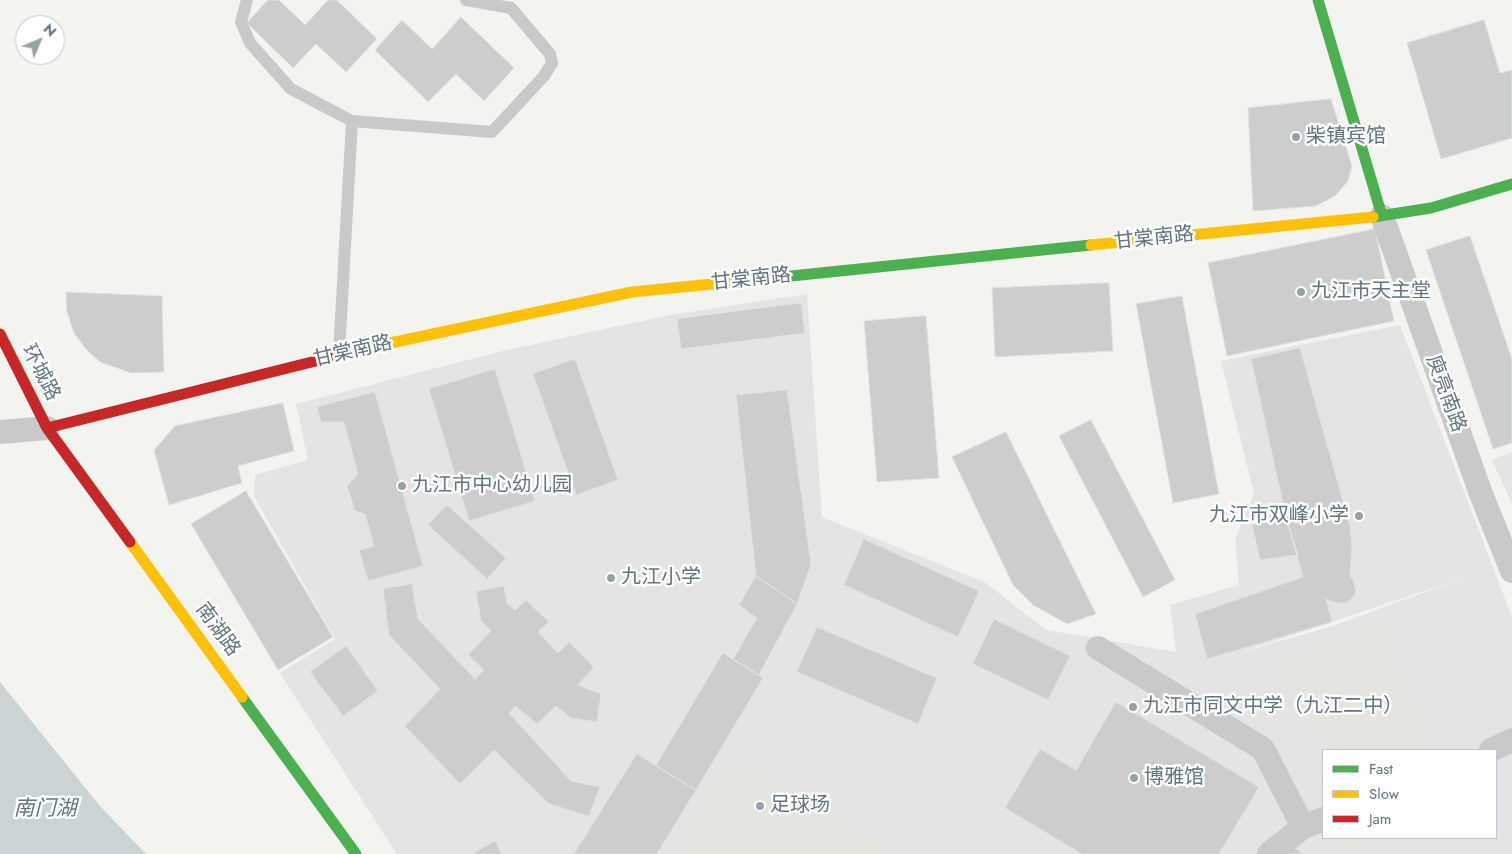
<!DOCTYPE html>
<html>
<head>
<meta charset="utf-8">
<style>
	body { margin:0 }
	#map { position:relative; width:1512px; height:854px; overflow:hidden; background:#f3f3f0; font-family:Jost,sans-serif }
	canvas { display:block }
	.legend { position:absolute; left:1322px; top:749px; width:175px; height:90px; box-sizing:border-box; background:#fff; border:1px solid #c0c8cd; margin:0; padding:6px 9px; list-style:none; font-size:15px; color:#617682 }
	.legend li { display:flex; align-items:center; gap:10px; height:25px }
	.legend b { width:25px; border:1px solid #c0c8cd }
	.north { position:absolute; left:15px; top:15px; width:50px; height:50px; box-sizing:border-box; background:#fff; border:1px solid #c0c8cd; border-radius:50%; rotate:45deg; font-size:14px; font-weight:700; line-height:20px; text-align:center; color:#617682 }
	.north::after { content:''; display:block; margin:auto; width:18px; height:22px; background:#94a2a8; clip-path:polygon(50% 0,100% 100%,50% 72%,0 100%) }
</style>
</head>
<body>
<div id="map">
<canvas width="1512" height="854"></canvas>
<ul class="legend">
<li><b style="height:6px;background:#4caf50"></b>Fast</li>
<li><b style="height:6px;background:#ffc107"></b>Slow</li>
<li><b style="height:6px;background:#c62828"></b>Jam</li>
</ul>
<div class="north">N</div>
</div>
<script>
const ctx = document.querySelector('canvas').getContext('2d');
ctx.lineJoin = 'round';
function fill(path, color) {
  ctx.fillStyle = color;
  ctx.fill(path, 'evenodd');
}
function strokePath(path, color, width, dash) {
  ctx.strokeStyle = color;
  ctx.lineWidth = width;
  ctx.lineCap = dash ? 'butt' : 'round';
  ctx.setLineDash(dash || []);
  ctx.stroke(path);
}
function label(font, color, halo, rows, align = 'center') {
  ctx.font = font + ' Jost,"Noto Sans SC",sans-serif';
  ctx.lineWidth = 5;
  ctx.setLineDash([]);
  ctx.textBaseline = 'middle';
  ctx.strokeStyle = halo;
  ctx.fillStyle = color;
  for (const [text, x, y, turn = 0] of rows) {
    ctx.save();
    ctx.translate(x, y);
    ctx.rotate((+turn || 0) * Math.PI / 180);
    ctx.textAlign = isNaN(turn) ? turn : align;
    if (halo) ctx.strokeText(text, 0, 0);
    ctx.fillText(text, 0, 0);
    ctx.restore();
  }
}
const built = new Path2D(`
	M 807,294 L 822,517 L 986,583 L 1046,630 L 1176,652 L 1170,605 L 1239,585 L 1235,539 L 1254,494 L 1221,361 L 1400,325 L 1512,617 L 1512,854 L 397,854 L 280,673 L 335,639 L 254,496 L 255,475 L 308,460 L 296,404 L 507,350 L 670,315 ZM 1465,577 L 1339,624 L 1229,656 L 1230,656 ZM 1323,750 L 1496,750 L 1496,838 L 1323,838 Z
	M 1512,452 L 1512,504 L 1492,460 Z`);
const green = new Path2D(`
	M 1379,624 L 1427,744 L 1413,750 L 1335,750 L 1267,666 Z
	M 735,759 L 894,854 L 676,854 Z
	M 1496,835 L 1502,854 L 1358,854 L 1342,838 L 1496,838 Z`);
const water = new Path2D(`
	M 0,682 L 99,805 L 146,854 L 0,854 Z`);
const building = new Path2D(`
	M 268,0 L 279,0 L 305,25 L 328,0 L 337,0 L 377,39 L 346,72 L 316,44 L 293,68 L 247,23 Z
	M 461,17 L 514,68 L 484,101 L 456,74 L 428,102 L 375,50 L 402,20 L 432,49 Z
	M 1484,20 L 1500,73 L 1512,70 L 1512,138 L 1441,159 L 1407,43 Z
	M 1331,99 L 1352,166 L 1348,181 L 1335,196 L 1316,206 L 1253,211 L 1248,108 Z
	M 1375,229 L 1394,321 L 1227,356 L 1208,263 Z
	M 1470,236 L 1512,359 L 1512,443 L 1493,449 L 1426,250 Z
	M 1109,283 L 1113,351 L 995,357 L 992,288 Z
	M 66,292 L 162,296 L 164,372 L 131,373 L 100,362 L 86,349 L 74,333 L 67,312 Z
	M 1182,296 L 1219,494 L 1173,503 L 1136,304 Z
	M 801,303 L 805,333 L 681,349 L 677,319 Z
	M 926,316 L 939,478 L 877,482 L 864,321 Z
	M 1300,348 L 1350,526 L 1352,545 L 1350,576 L 1354,582 L 1356,592 L 1351,599 L 1346,603 L 1336,603 L 1326,599 L 1332,622 L 1207,659 L 1195,614 L 1303,577 L 1286,517 L 1251,359 Z
	M 575,359 L 618,480 L 576,495 L 533,374 Z
	M 495,369 L 535,501 L 469,521 L 429,389 Z
	M 787,390 L 811,564 L 797,604 L 756,576 L 736,395 Z
	M 375,392 L 423,566 L 368,581 L 359,550 L 374,546 L 365,514 L 355,511 L 347,486 L 358,474 L 344,422 L 321,422 L 317,407 Z
	M 283,403 L 294,451 L 238,466 L 242,483 L 169,505 L 154,450 L 175,426 Z
	M 1091,420 L 1175,580 L 1143,597 L 1059,436 Z
	M 1006,432 L 1096,614 L 1067,624 L 1033,605 L 1013,585 L 952,457 Z
	M 246,491 L 333,637 L 278,670 L 191,524 Z
	M 447,505 L 506,558 L 487,579 L 428,525 Z
	M 1286,517 L 1298,555 L 1260,560 L 1252,525 Z
	M 864,539 L 979,591 L 958,637 L 844,585 Z
	M 756,576 L 797,604 L 759,675 L 733,659 L 757,618 L 739,605 Z
	M 412,584 L 418,619 L 475,679 L 484,670 L 468,655 L 491,631 L 481,621 L 476,591 L 504,586 L 507,603 L 515,610 L 526,600 L 549,622 L 538,632 L 558,653 L 569,642 L 594,667 L 578,685 L 601,694 L 597,722 L 571,718 L 556,706 L 537,724 L 515,706 L 509,713 L 571,781 L 600,787 L 589,816 L 549,804 L 494,750 L 460,784 L 405,726 L 440,689 L 389,635 L 383,589 Z
	M 994,619 L 1070,656 L 1048,700 L 973,664 Z
	M 817,627 L 937,678 L 918,724 L 797,672 Z
	M 346,646 L 378,691 L 343,716 L 310,672 Z
	M 723,653 L 763,678 L 696,790 L 656,766 Z
	M 1116,702 L 1259,787 L 1219,854 L 1082,854 L 1005,808 L 1040,749 L 1076,770 Z
	M 637,754 L 696,790 L 657,854 L 574,854 Z
	M 495,841 L 502,854 L 472,854 Z
	M 1290,843 L 1303,854 L 1280,854 Z`);
const lane = new Path2D(`
	M 247,0 L 241,22 L 250,43 L 291,89 L 352,121 L 492,132 L 544,76 L 552,63 L 550,54 L 511,8 L 466,0
	M 339,354 L 352,121`);
const street = new Path2D(`
	M 1382,216 L 1481,494 L 1512,571
	M 0,432 L 47,428
	M 1098,648 L 1263,749 L 1303,827
	M 1491,750 L 1512,740
	M 1269,854 L 1303,827 L 1323,819`);
const fast = new Path2D(`
	M 1318,0 L 1382,216
	M 1373,217 L 1431,208 L 1512,184
	M 772,278 L 1091,245
	M 242,697 L 356,854`);
const slow = new Path2D(`
	M 1091,245 L 1373,217
	M 376,346 L 632,292 L 772,278
	M 130,542 L 242,697`);
const jam = new Path2D(`
	M 0,334 L 47,428 L 130,542
	M 47,428 L 376,346`);
const markers = [
	[1296,137,5,"#94a2a8"],
	[1301,292,5,"#94a2a8"],
	[402,486,5,"#94a2a8"],
	[1359,516,5,"#94a2a8"],
	[611,578,5,"#94a2a8"],
	[1133,707,5,"#94a2a8"],
	[1134,778,5,"#94a2a8"],
	[760,806,5,"#94a2a8"]
];
const poiNames = [
	["柴镇宾馆",1306,137],
	["九江市天主堂",1311,292],
	["九江市中心幼儿园",412,486],
	["九江市双峰小学",1349,516,"right"],
	["九江小学",621,578],
	["九江市同文中学（九江二中）",1143,707],
	["博雅馆",1144,778],
	["足球场",770,806]
];
const streetNames = [
	["甘棠南路",1154,239,-6],
	["甘棠南路",751,280,-6],
	["甘棠南路",353,352,-13],
	["环城路",40,373,63],
	["庾亮南路",1445,394,70],
	["南湖路",217,630,54]
];
const waterNames = [
	["南门湖",45,810]
];
fill(built, '#e3e4e3');
fill(green, '#e2e6de');
fill(water, '#cad4d5');
fill(building, '#cbcecd');
strokePath(building, '#e2e2e0', 1);
strokePath(lane, '#c8caca', 12);
strokePath(street, '#c8caca', 24);
strokePath(fast, '#4caf50', 11);
strokePath(slow, '#ffc107', 11);
strokePath(jam, '#c62828', 11);
for (const [x, y, r, color] of markers) {
  const dot = new Path2D();
  dot.arc(x, y, r, 0, 2 * Math.PI);
  ctx.fillStyle = color;
  ctx.fill(dot);
  strokePath(dot, '#fff', 2);
}
label('20px', '#617682', '#fff', poiNames, 'left');
label('20px', '#617682', '#fff', streetNames);
label('italic 21px', '#5d7980', '#fff', waterNames);
</script>
</body>
</html>
